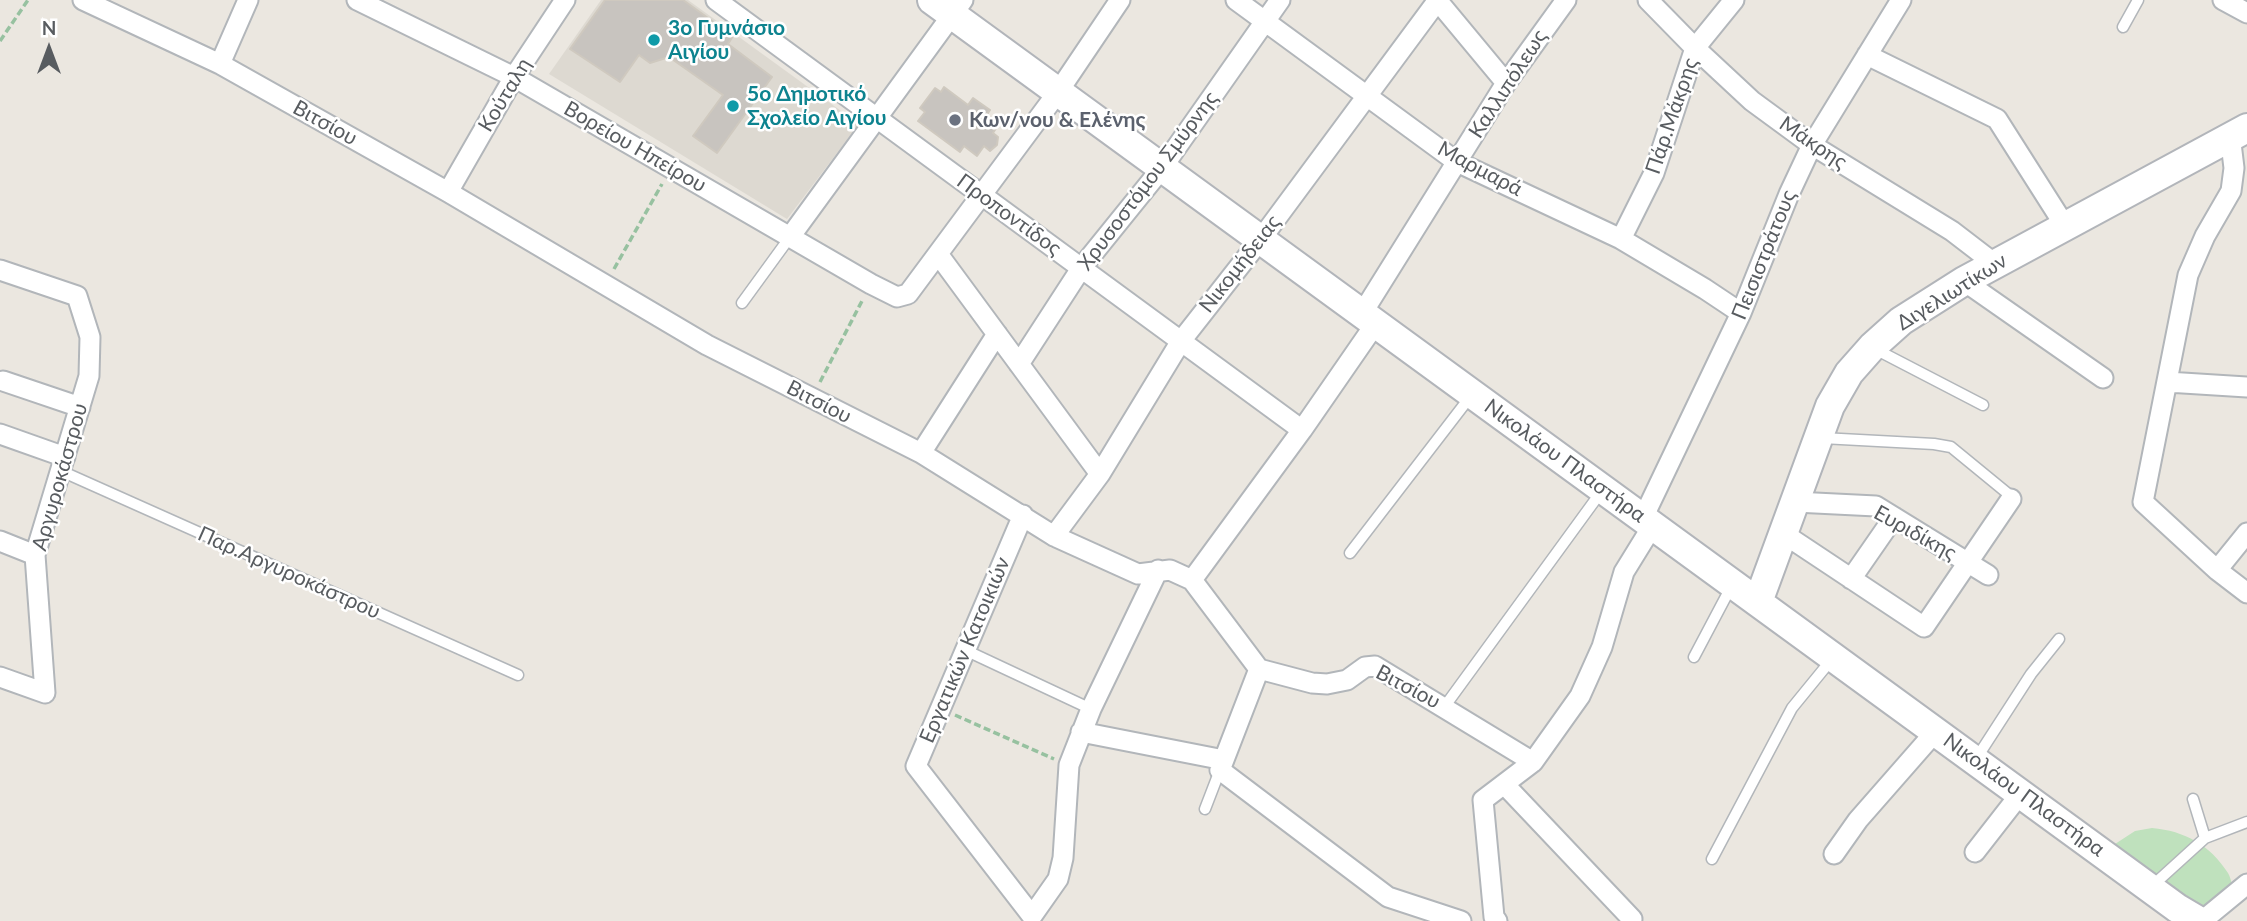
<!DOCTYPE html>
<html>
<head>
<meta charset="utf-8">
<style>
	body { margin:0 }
	#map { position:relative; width:2247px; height:921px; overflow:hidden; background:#ebe7e0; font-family:Lato,sans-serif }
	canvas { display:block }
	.north { position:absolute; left:14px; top:14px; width:70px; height:70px; -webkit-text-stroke:5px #fff; paint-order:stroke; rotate:0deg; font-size:19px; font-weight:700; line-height:28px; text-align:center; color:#585c60 }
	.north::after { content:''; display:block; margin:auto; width:24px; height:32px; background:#585c60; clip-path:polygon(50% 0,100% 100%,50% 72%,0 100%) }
</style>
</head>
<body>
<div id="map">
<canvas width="2247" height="921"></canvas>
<div class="north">N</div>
</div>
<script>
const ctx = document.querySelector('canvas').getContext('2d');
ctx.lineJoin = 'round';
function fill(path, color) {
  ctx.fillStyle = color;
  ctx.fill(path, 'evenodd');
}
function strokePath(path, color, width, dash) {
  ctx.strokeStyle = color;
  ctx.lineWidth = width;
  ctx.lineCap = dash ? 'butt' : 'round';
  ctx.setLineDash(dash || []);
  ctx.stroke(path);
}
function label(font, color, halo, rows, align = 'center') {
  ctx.font = font + ' Lato,sans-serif';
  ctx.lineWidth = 5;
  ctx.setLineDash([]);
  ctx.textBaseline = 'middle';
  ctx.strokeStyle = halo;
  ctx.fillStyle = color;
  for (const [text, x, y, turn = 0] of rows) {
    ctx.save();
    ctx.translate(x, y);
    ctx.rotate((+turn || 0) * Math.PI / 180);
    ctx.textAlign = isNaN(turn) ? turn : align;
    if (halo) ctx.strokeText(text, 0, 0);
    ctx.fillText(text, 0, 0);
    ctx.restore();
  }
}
const education = new Path2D(`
	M 601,0 L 688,0 L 859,124 L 787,219 L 549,74 Z`);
const green = new Path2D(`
	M 2152,828 C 2185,831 2210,845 2228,873 C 2232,880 2233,891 2235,900 L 2212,916 L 2115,844 L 2135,831 Z`);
const building = new Path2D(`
	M 605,0 L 683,0 L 733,36 L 728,44 L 772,77 L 717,153 L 693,136 L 723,95 L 669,57 L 650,63 L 639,55 L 620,82 L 570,49 Z
	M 944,87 L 968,105 L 973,98 L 990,110 L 986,116 L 998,125 L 993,133 L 998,137 L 997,145 L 990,151 L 984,146 L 977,156 L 964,146 L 960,152 L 918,121 L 925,112 L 920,108 L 935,88 L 941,92 Z`);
const path = new Path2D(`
	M 0,41 L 28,0
	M 614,269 L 662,184
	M 820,382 L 863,299
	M 955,715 L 1054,759`);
const lane = new Path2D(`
	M 2123,27 L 2138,0
	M 742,303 L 790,237
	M 1875,349 L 1983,405
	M 1822,438 L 1934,444 L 1951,447 L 2012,497 L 2011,499
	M 61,471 L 518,675
	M 1350,553 L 1470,397
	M 965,650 L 1091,709
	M 1694,657 L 1731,587
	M 1445,706 L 1601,492
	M 1976,759 L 2031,674 L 2059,639
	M 2193,799 L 2205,838
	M 1205,809 L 1220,770
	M 1712,859 L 1792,708 L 1832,659
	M 2151,887 L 2205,838 L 2247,822`);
const street = new Path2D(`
	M 83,0 L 220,64 L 448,192 L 707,345 L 921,453 L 1054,536 L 1138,574 L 1170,570 L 1192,580 L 1259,669 L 1312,683 L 1327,684 L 1347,680 L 1365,667 L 1375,666 L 1533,762
	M 357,0 L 514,77 L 871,284 L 897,297 L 908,294 L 1058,92 L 1120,0
	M 716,0 L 1302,430
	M 1236,0 L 1457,162 L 1621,239 L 1705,289 L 1741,313
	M 1437,0 L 1506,83
	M 1648,0 L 1695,48 L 1752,101 L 1812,145 L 1952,231 L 1995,264
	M 2223,0 L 2247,13
	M 1867,55 L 1997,119 L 2065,226
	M 220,64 L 248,0
	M 2230,135 L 2234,168 L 2231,191 L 2205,236 L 2188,275 L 2143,502 L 2217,570 L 2247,593
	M 448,192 L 514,77 L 565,0
	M 790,237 L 963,0
	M 1621,239 L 1654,173 L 1695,48 L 1734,0
	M 938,254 L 1100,474
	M 0,270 L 77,296 L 90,337 L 89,376 L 35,555 L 45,693 L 0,677
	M 1964,281 L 2103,378
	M 1363,312 L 1506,83 L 1566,0
	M 1019,364 L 1082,267 L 1162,168 L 1280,0
	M 3,381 L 80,407
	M 2167,382 L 2247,387
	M 0,434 L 65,457
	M 921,453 L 997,334
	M 1795,502 L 1876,506 L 1988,575
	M 1023,515 L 916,766 L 1032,916 L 1058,879 L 1063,858 L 1069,765 L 1091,709 L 1158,570
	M 1643,518 L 1741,313 L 1789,194 L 1812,145 L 1901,0
	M 1784,534 L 1924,627 L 2011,499
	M 1054,536 L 1100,474 L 1181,341 L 1261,239 L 1438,0
	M 0,541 L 35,555
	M 2217,570 L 2247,533
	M 1851,579 L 1894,517
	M 1192,580 L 1302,430 L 1376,323
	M 1259,669 L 1220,770 L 1388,897 L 1461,921
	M 1081,732 L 1224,760
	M 1504,784 L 1632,919
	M 1975,852 L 2021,793
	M 1834,854 L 1858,820 L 1936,731
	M 1497,921 L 1494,917 L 1483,800 L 1533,762 L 1580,696 L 1602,647 L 1624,572 L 1653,525
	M 2202,921 L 2247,884`);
const secondary = new Path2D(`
	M 932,0 L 2177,908 L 2199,921
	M 1758,602 L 1830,406 L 1849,373 L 1872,347 L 1901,321 L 1964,281 L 2247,128`);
const markers = [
	[654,40,7,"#0f9aa8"],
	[733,106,7,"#0f9aa8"],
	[955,120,7,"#6b7280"]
];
const cultureNames = [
	["3ο Γυμνάσιο",668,28],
	["Αιγίου",668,52],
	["5ο Δημοτικό",747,94],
	["Σχολείο Αιγίου",747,118]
];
const streetNames = [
	["Καλλιπόλεως",1508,84,-57],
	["Κούταλη",505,95,-59],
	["Πάρ.Μάκρης",1672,116,-71],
	["Βιτσίου",325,123,29],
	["Μάκρης",1813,143,34],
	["Βορείου Ηπείρου",635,147,30],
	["Μαρμαρά",1480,169,28],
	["Χρυσοστόμου Σμύρνης",1148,181,-53],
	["Προποντίδος",1009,215,36],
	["Πεισιστράτους",1764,255,-68],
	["Νικομήδειας",1240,264,-52],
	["Διγελιωτίκων",1952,292,-32],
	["Βιτσίου",819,402,27],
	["Νικολάου Πλαστήρα",1565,461,36],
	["Αργυροκάστρου",60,477,-74],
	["Ευριδίκης",1915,533,29],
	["Παρ.Αργυροκάστρου",289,573,24],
	["Εργατικών Κατοικιών",965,650,-67],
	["Βιτσίου",1408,687,28],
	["Νικολάου Πλαστήρα",2024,795,36]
];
const worshipNames = [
	["Κων/νου & Ελένης",969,120]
];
fill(education, '#ddd9d1');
fill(green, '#bfe1bd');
fill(building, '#c8c4bf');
strokePath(building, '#cfc9bf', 2);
strokePath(lane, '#b2b6ba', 13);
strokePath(street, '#b2b6ba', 23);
strokePath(secondary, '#b2b5ba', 32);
strokePath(path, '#97c1a0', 3.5, [7, 3.5]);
strokePath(lane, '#fff', 10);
strokePath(street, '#fff', 19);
strokePath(secondary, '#fff', 28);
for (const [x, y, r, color] of markers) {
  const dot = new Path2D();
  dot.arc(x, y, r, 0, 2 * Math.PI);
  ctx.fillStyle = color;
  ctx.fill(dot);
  strokePath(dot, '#fff', 2.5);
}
label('bold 21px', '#0d838f', '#fff', cultureNames, 'left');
label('21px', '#585c60', '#fff', streetNames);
label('bold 21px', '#5b616d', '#fff', worshipNames, 'left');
</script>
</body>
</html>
